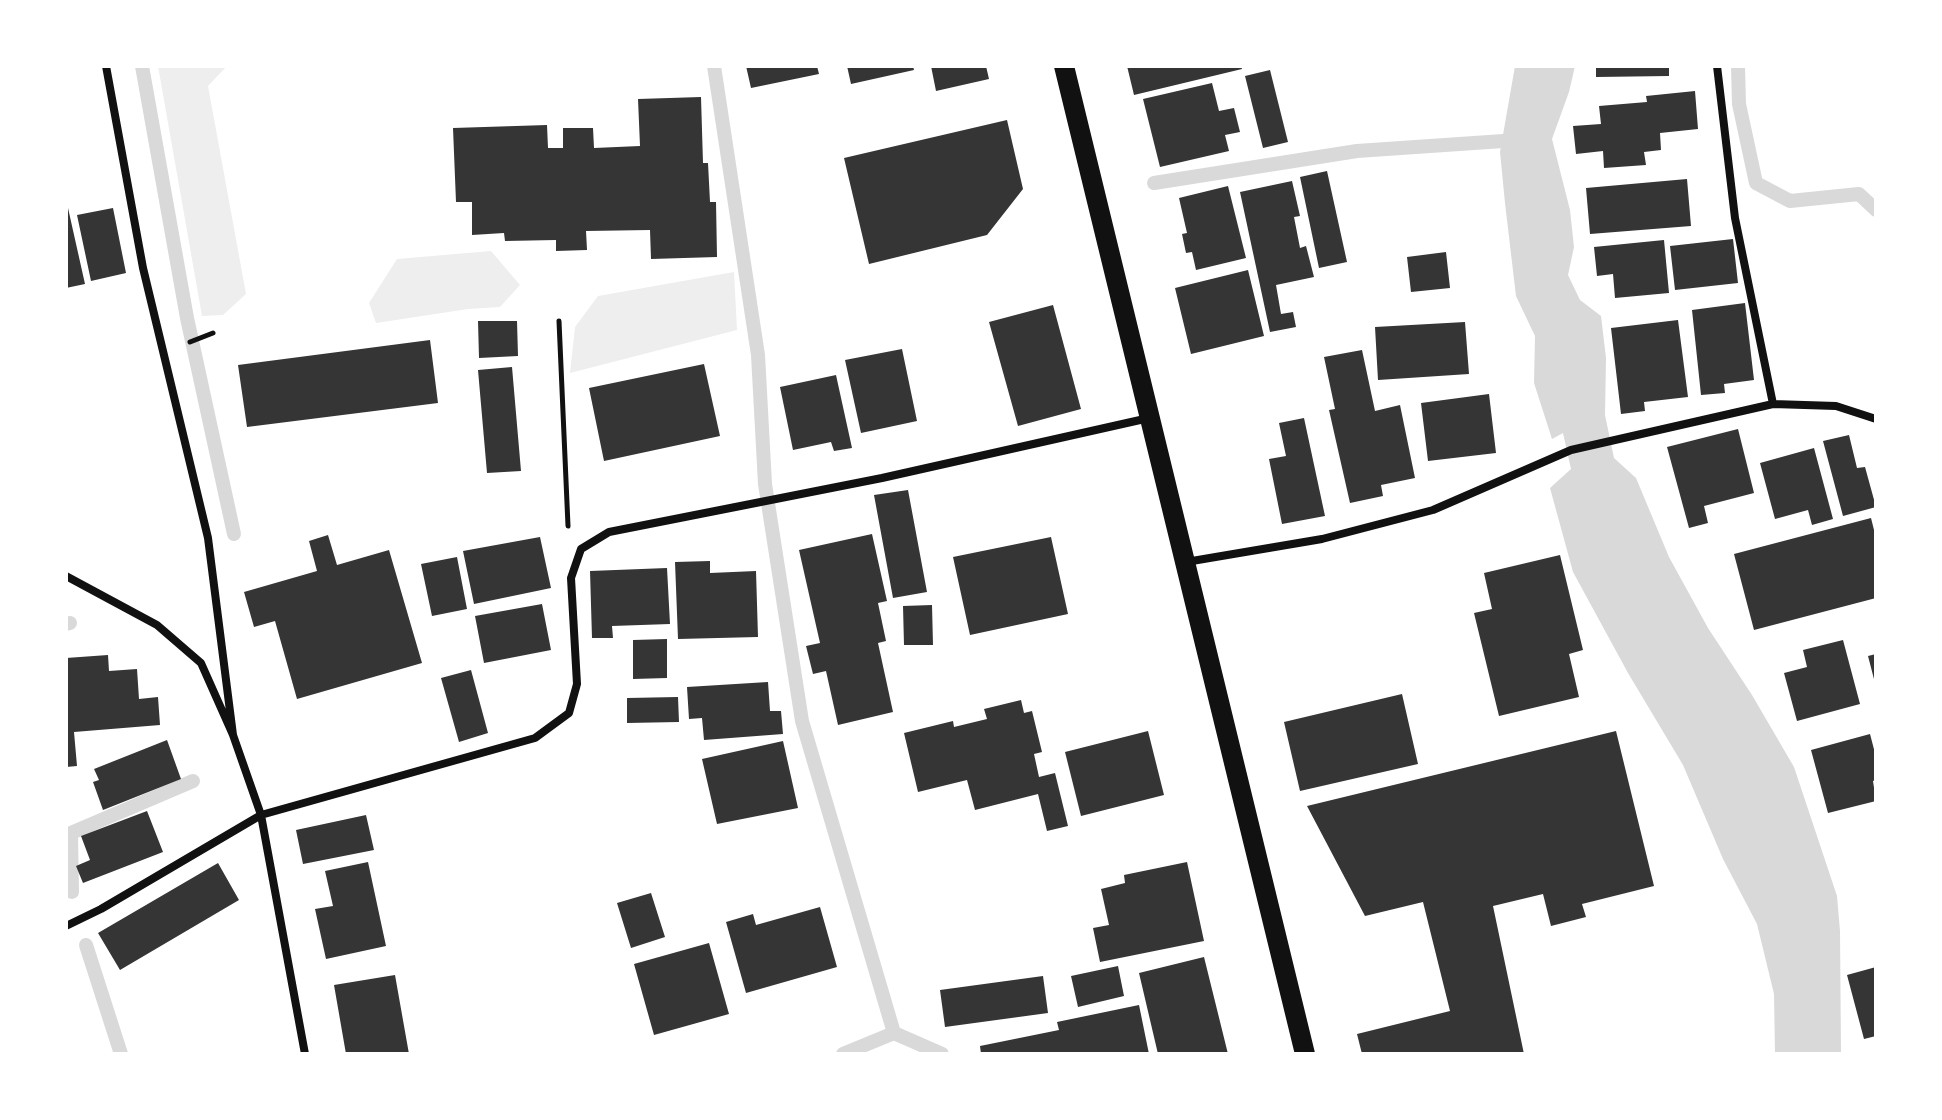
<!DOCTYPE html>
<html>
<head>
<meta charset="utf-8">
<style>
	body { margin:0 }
	#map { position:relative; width:1942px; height:1120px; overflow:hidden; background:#fff; font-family:"Fira Sans Condensed",sans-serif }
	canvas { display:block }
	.frame { position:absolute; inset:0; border:68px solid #fff; pointer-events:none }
</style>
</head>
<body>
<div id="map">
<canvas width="1942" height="1120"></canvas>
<div class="frame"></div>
</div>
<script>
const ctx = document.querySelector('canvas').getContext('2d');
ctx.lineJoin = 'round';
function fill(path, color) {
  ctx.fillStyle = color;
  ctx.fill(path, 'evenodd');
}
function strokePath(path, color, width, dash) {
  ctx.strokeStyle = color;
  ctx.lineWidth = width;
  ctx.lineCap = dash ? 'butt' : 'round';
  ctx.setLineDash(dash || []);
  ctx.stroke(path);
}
const green = new Path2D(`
	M 158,66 L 227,66 L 208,86 L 246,294 L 223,315 L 202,316 Z
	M 491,251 L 520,285 L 500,307 L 468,309 L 376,323 L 369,303 L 397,259 Z
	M 734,272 L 737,330 L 570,373 L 575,327 L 598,296 Z`);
const water = new Path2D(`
	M 1515,66 L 1575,66 L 1569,92 L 1552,139 L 1570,210 L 1574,247 L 1568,275 L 1580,300 L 1601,316 L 1606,358 L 1605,415 L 1614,458 L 1636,478 L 1669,557 L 1708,628 L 1752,695 L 1794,767 L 1837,896 L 1840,931 L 1841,1054 L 1775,1054 L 1774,994 L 1757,924 L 1723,859 L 1683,765 L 1628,673 L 1573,572 L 1550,488 L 1571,469 L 1563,433 L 1552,439 L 1534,383 L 1535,336 L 1516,296 L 1505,203 L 1500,152 Z`);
const stream = new Path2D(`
	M 142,66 L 187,318 L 234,534
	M 714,66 L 758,355 L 765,484 L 802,721 L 894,1033 L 942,1054
	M 1738,66 L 1739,104 L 1756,183 L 1790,201 L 1859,194 L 1876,210
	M 1154,183 L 1357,151 L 1518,140
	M 66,624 L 70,623
	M 72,892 L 71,833 L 193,781
	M 86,945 L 121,1054
	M 843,1054 L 894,1033`);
const building = new Path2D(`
	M 746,66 L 817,66 L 819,74 L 751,88 Z
	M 847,66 L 913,66 L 914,70 L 851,84 Z
	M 931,66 L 986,66 L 989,79 L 936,91 Z
	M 1127,66 L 1241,66 L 1242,69 L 1134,95 Z
	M 1596,66 L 1669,66 L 1669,76 L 1596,77 Z
	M 1270,70 L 1288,142 L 1263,148 L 1245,76 Z
	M 1212,83 L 1219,111 L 1234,108 L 1240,132 L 1225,135 L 1229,151 L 1160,167 L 1143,99 Z
	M 1695,91 L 1698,129 L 1660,133 L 1661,150 L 1644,152 L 1646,165 L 1604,168 L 1603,151 L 1576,154 L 1573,126 L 1601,124 L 1599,106 L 1647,102 L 1646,96 Z
	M 701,97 L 703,163 L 708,163 L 710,202 L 716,202 L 717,257 L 651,259 L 650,230 L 586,231 L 587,250 L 556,251 L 556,240 L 505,241 L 504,233 L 472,235 L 472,202 L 456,202 L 453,128 L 547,125 L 548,148 L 563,148 L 563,128 L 593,128 L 594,148 L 640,146 L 638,99 Z
	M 1007,120 L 1023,189 L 987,235 L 869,264 L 844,158 Z
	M 1327,171 L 1347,262 L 1319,268 L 1300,177 Z
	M 1687,179 L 1691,226 L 1590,234 L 1586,188 Z
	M 1292,181 L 1300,216 L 1294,217 L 1300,248 L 1306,246 L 1314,277 L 1276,285 L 1281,314 L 1293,312 L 1296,327 L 1270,332 L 1240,192 Z
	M 1228,186 L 1246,258 L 1196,270 L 1192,252 L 1186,253 L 1182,234 L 1187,233 L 1179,198 Z
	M 68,208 L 85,284 L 66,288 L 66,209 Z
	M 113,208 L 126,273 L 91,281 L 77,215 Z
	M 1733,239 L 1738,283 L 1675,290 L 1670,246 Z
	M 1664,240 L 1669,293 L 1615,298 L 1613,274 L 1597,276 L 1594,247 Z
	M 1446,252 L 1450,288 L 1411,292 L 1407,257 Z
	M 1248,270 L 1264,336 L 1191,354 L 1175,288 Z
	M 1745,303 L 1754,380 L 1724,384 L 1725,393 L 1701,395 L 1692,310 Z
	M 1053,305 L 1081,409 L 1018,426 L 989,322 Z
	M 1678,320 L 1688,397 L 1644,402 L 1645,411 L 1621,414 L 1611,328 Z
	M 478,321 L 517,321 L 518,356 L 479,358 Z
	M 1465,322 L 1469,374 L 1378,380 L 1375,327 Z
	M 430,340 L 438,403 L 247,427 L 238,365 Z
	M 902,349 L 917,421 L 861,433 L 845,360 Z
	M 1362,350 L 1375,411 L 1400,405 L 1415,478 L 1381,485 L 1383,496 L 1350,503 L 1329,410 L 1335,409 L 1324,357 Z
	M 704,364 L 720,436 L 604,461 L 589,388 Z
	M 512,367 L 521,471 L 487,473 L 478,370 Z
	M 836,375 L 852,448 L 834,451 L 831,442 L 793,450 L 780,387 Z
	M 1489,394 L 1496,453 L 1428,461 L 1421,403 Z
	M 1304,418 L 1325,516 L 1282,524 L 1269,459 L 1286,456 L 1279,423 Z
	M 1738,429 L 1754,493 L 1704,506 L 1708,523 L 1689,528 L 1667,447 Z
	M 1849,435 L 1857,468 L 1865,467 L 1876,507 L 1843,516 L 1823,441 Z
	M 1814,448 L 1833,519 L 1812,525 L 1808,510 L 1775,519 L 1760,463 Z
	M 908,490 L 927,592 L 893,598 L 874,495 Z
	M 1871,518 L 1876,538 L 1876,598 L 1754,630 L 1734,554 Z
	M 872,534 L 887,601 L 878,603 L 886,641 L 878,643 L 893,712 L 838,725 L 826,671 L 813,674 L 806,646 L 820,643 L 799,550 Z
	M 328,535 L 337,565 L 389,550 L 422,663 L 297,699 L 275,621 L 254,627 L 244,592 L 317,571 L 309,541 Z
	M 540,537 L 551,588 L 474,604 L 463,551 Z
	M 1051,537 L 1068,614 L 970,635 L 953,557 Z
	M 1560,555 L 1583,650 L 1569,654 L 1579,697 L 1499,716 L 1474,613 L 1492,609 L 1484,573 Z
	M 457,557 L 467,609 L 432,616 L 421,564 Z
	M 710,561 L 710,573 L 756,571 L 758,637 L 678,639 L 675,562 Z
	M 667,568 L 670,624 L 612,626 L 613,638 L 592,638 L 590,571 Z
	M 542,604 L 551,650 L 484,663 L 475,616 Z
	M 932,605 L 933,645 L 904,645 L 903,606 Z
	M 667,639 L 667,678 L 633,679 L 633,640 Z
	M 1843,640 L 1860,704 L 1797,721 L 1784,673 L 1807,667 L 1803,650 Z
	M 1876,654 L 1876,683 L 1875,683 L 1868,656 Z
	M 108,655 L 109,671 L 137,669 L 139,699 L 158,697 L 160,725 L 74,732 L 77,766 L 66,767 L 66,658 Z
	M 471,670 L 488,733 L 459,742 L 441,678 Z
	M 768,682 L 770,711 L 781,711 L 783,734 L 704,740 L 702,718 L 689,719 L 687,687 Z
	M 1402,694 L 1418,764 L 1300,791 L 1284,722 Z
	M 678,697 L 679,722 L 627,723 L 627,698 Z
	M 1021,700 L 1024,713 L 1032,711 L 1042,752 L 1034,754 L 1039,777 L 1055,773 L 1068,826 L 1047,831 L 1038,794 L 975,810 L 967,780 L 918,792 L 904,733 L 953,721 L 954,727 L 987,719 L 984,709 Z
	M 1148,731 L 1164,795 L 1081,816 L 1065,752 Z
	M 1616,731 L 1654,886 L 1582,904 L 1586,917 L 1551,926 L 1543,894 L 1493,906 L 1524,1054 L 1362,1054 L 1357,1034 L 1450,1011 L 1423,902 L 1365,916 L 1307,806 Z
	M 1870,734 L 1876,757 L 1876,780 L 1873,781 L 1876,801 L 1828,813 L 1811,750 Z
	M 167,740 L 181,779 L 103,810 L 93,782 L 99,780 L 94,769 Z
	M 783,741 L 798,808 L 717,824 L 702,759 Z
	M 147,811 L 163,852 L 83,883 L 76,866 L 90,860 L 81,836 Z
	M 366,815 L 374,850 L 303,864 L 296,830 Z
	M 368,862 L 386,946 L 326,959 L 315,909 L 333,906 L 325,871 Z
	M 1187,862 L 1204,941 L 1100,962 L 1093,928 L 1109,925 L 1101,889 L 1125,883 L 1124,875 Z
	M 218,863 L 239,900 L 120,970 L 98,933 Z
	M 651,893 L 665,937 L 631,948 L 617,903 Z
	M 820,907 L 837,967 L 746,993 L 726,922 L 753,914 L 756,925 Z
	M 709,943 L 729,1014 L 654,1035 L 634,964 Z
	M 1204,957 L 1228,1054 L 1158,1054 L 1139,973 Z
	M 1118,966 L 1124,996 L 1078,1007 L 1071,976 Z
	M 1876,967 L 1876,1036 L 1864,1039 L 1847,975 Z
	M 395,975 L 409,1054 L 346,1054 L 334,985 Z
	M 1043,976 L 1048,1013 L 945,1027 L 940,990 Z
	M 1139,1005 L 1149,1054 L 981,1054 L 980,1046 L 1059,1030 L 1057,1022 Z`);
const path = new Path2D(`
	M 559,321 L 568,526
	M 190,342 L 213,333`);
const minor = new Path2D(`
	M 106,66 L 143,268 L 208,538 L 233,735
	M 1717,66 L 1735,218 L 1773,404
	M 1186,562 L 1322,539 L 1433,510 L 1571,450 L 1773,404 L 1836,406 L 1876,419
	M 66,576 L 157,625 L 201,663 L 233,735 L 261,815 L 305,1054
	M 66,926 L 101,909 L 261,815 L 535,738 L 569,713 L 577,684 L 571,578 L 581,549 L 609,532 L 882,478 L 1149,418`);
const primary = new Path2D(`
	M 1064,66 L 1305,1054`);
fill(green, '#eee');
fill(water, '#d9d9d9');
strokePath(stream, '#d9d9d9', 14);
fill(building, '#353535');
strokePath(path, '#111', 5);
strokePath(minor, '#111', 8);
strokePath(primary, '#111', 20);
</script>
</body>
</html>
